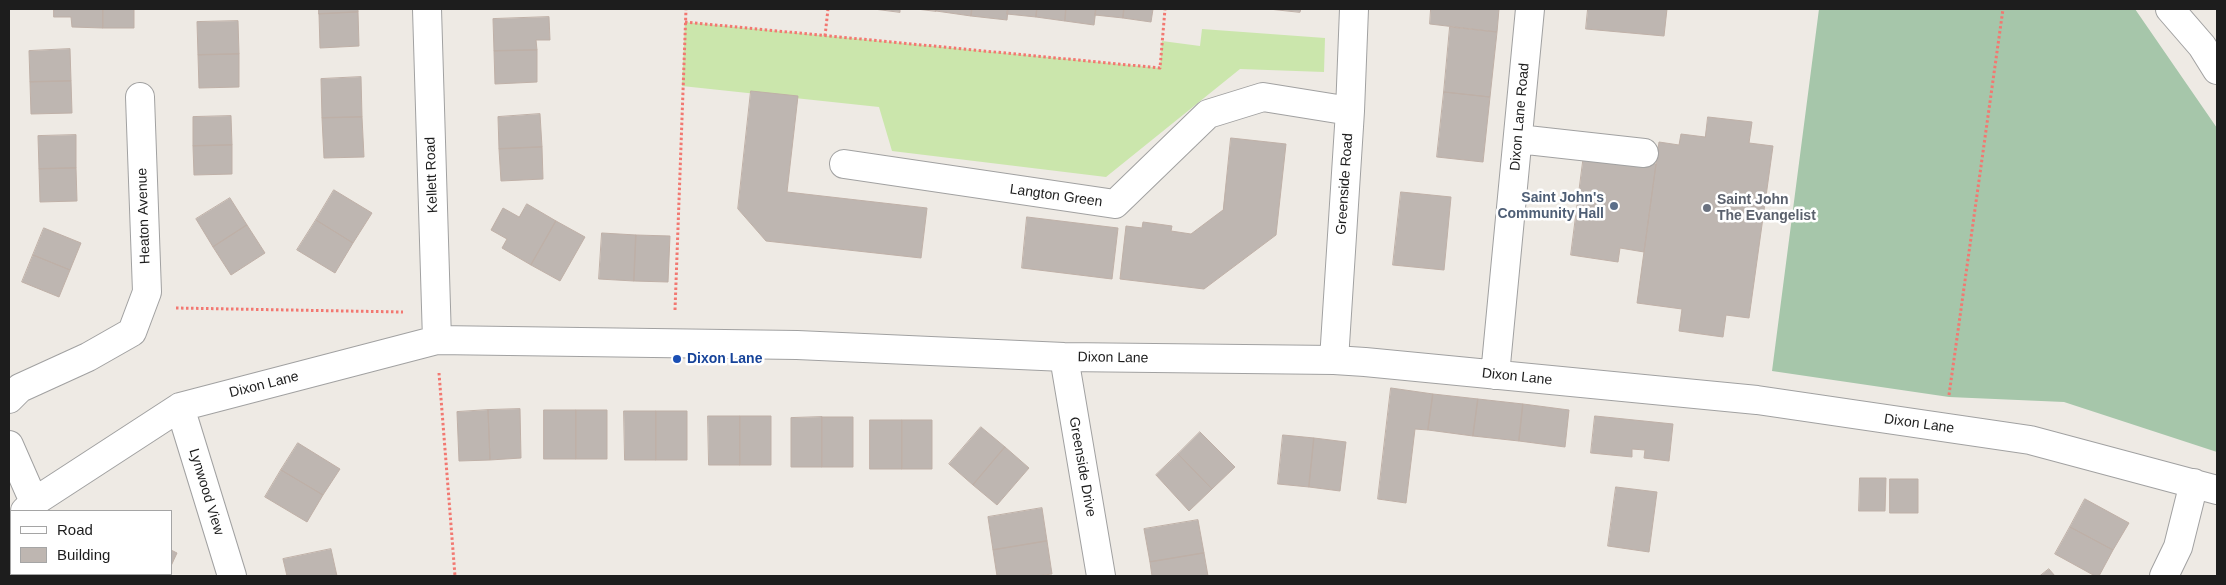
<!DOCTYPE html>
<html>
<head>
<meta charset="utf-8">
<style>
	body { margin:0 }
	#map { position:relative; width:2226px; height:585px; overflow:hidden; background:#eeeae4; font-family:Arial,sans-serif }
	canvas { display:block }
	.frame { position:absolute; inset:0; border:10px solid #1d1d1d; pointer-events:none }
	.legend { position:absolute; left:10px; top:510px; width:162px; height:65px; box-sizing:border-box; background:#fff; border:1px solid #a5a5a5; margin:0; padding:6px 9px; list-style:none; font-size:15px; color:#1d1d1d }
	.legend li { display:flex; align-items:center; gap:10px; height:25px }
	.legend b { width:25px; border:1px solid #a5a5a5 }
</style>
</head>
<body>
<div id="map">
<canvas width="2226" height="585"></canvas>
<div class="frame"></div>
<ul class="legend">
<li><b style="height:6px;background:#fff"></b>Road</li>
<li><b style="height:14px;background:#beb6b1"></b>Building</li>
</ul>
</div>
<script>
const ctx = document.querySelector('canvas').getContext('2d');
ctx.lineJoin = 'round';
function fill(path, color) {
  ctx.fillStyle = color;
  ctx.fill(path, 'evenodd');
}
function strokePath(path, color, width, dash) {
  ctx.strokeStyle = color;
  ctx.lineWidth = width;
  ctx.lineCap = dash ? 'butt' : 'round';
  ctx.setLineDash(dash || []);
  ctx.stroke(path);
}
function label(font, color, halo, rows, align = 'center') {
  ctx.font = font + ' Arial,sans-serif';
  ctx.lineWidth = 5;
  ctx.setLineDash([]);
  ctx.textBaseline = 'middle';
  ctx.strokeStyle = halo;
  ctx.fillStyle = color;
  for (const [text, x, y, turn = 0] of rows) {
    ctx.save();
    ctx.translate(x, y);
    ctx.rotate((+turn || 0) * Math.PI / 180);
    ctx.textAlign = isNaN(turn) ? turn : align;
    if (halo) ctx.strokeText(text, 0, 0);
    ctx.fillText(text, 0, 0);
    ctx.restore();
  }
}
const grass = new Path2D(`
	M 685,22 L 1160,68 L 1162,41 L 1200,46 L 1202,29 L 1325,38 L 1324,72 L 1240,69 L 1106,177 L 892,151 L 879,107 L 682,86 Z`);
const cemetery = new Path2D(`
	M 1819,9 L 2135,9 L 2217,128 L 2217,452 L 2064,402 L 1949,397 L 1772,371 Z`);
const building = new Path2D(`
	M 54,9 L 103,9 L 103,28 L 72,27 L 71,17 L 54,17 Z
	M 103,9 L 134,9 L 134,28 L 103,28 Z
	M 319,9 L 358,9 L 358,12 L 319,14 Z
	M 874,9 L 900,9 L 900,12 Z
	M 917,9 L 936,9 L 936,11 Z
	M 936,9 L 972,9 L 971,16 L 936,11 Z
	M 972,9 L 1008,9 L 1007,20 L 971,16 Z
	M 1008,9 L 1037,9 L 1036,17 L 1007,14 Z
	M 1037,9 L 1066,9 L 1065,21 L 1036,17 Z
	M 1066,9 L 1096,9 L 1094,25 L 1065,21 Z
	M 1096,9 L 1124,9 L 1123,18 L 1095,15 Z
	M 1124,9 L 1153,9 L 1151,22 L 1123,18 Z
	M 1269,9 L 1301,9 L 1300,12 Z
	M 1431,9 L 1499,9 L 1497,32 L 1430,24 Z
	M 1588,9 L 1667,9 L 1664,36 L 1586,29 Z
	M 358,12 L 359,46 L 320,48 L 319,14 Z
	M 549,17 L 550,40 L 536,40 L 537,50 L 494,51 L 493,19 Z
	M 238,21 L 239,54 L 198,55 L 197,22 Z
	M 1450,27 L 1497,32 L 1490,97 L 1444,92 Z
	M 70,49 L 71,81 L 30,82 L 29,51 Z
	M 537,50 L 537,82 L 495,84 L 494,51 Z
	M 239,54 L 239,87 L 199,88 L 198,55 Z
	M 361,77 L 362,117 L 322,118 L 321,79 Z
	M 71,81 L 72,113 L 31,114 L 30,82 Z
	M 751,91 L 798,96 L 787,192 L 927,208 L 921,258 L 766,241 L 738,209 Z
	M 1444,92 L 1490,97 L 1483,162 L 1437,157 Z
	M 540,114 L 542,147 L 499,149 L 498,117 Z
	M 231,116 L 232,145 L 193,146 L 193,117 Z
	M 362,117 L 364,157 L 324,158 L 322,118 Z
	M 1708,117 L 1752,122 L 1749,143 L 1773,146 L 1749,318 L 1726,315 L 1723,337 L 1679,331 L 1682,309 L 1637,303 L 1659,142 L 1679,145 L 1681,134 L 1705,137 Z
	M 76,135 L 76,168 L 39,169 L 38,136 Z
	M 1231,138 L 1286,144 L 1276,235 L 1204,289 L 1120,279 L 1126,226 L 1142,228 L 1143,222 L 1172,226 L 1171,231 L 1191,234 L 1223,210 Z
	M 232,145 L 232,174 L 194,175 L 193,146 Z
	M 542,147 L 543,179 L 501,181 L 499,149 Z
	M 1584,154 L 1656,164 L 1644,252 L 1620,248 L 1618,262 L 1571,255 Z
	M 76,168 L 77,201 L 40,202 L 39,169 Z
	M 334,190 L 372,213 L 353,243 L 316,220 Z
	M 1401,192 L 1451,197 L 1444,270 L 1393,265 Z
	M 230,198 L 247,225 L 213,247 L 196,219 Z
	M 527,204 L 556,221 L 531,265 L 502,248 L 507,239 L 491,230 L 503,208 L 519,217 Z
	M 1027,217 L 1118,228 L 1112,279 L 1022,268 Z
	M 316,220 L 353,243 L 335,273 L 297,250 Z
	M 556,221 L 585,237 L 560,281 L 531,265 Z
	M 247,225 L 265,253 L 231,275 L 213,247 Z
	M 44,228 L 81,243 L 70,270 L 33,255 Z
	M 602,233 L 636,235 L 634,281 L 599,279 Z
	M 636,235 L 670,236 L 668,282 L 634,281 Z
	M 33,255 L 70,270 L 59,297 L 22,282 Z
	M 1391,388 L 1433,394 L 1428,430 L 1415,429 L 1406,503 L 1378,499 Z
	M 1433,394 L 1478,399 L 1473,436 L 1428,430 Z
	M 1478,399 L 1523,404 L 1519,441 L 1473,436 Z
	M 1523,404 L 1569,410 L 1565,447 L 1519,441 Z
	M 520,409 L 521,458 L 490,460 L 488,410 Z
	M 488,410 L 490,460 L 459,461 L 457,412 Z
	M 544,410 L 576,410 L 576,459 L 544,459 Z
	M 576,410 L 607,410 L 607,459 L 576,459 Z
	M 624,411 L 656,411 L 656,460 L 625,460 Z
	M 656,411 L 687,411 L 687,460 L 656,460 Z
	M 708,416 L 740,416 L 740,465 L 709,465 Z
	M 740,416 L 771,416 L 771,465 L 740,465 Z
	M 1595,416 L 1673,424 L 1669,461 L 1644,458 L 1645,450 L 1632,449 L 1632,457 L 1591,453 Z
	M 822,417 L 853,417 L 853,467 L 822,467 Z
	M 822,417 L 822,467 L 791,467 L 791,418 Z
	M 870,420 L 902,420 L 902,469 L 870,469 Z
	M 902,420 L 932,420 L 932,469 L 902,469 Z
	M 981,427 L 1005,447 L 973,485 L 949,464 Z
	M 1200,432 L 1235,467 L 1212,489 L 1178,454 Z
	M 1283,435 L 1314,438 L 1309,487 L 1278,484 Z
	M 1314,438 L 1346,442 L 1340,491 L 1309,487 Z
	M 298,443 L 340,469 L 323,495 L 281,470 Z
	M 1005,447 L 1029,468 L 997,505 L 973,485 Z
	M 1178,454 L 1212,489 L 1189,511 L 1156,475 Z
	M 281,470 L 323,495 L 307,522 L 265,497 Z
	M 1860,478 L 1886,478 L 1885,511 L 1859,511 Z
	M 1890,479 L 1918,479 L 1918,513 L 1890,513 Z
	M 1616,487 L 1657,492 L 1649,552 L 1608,546 Z
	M 2085,499 L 2129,523 L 2113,550 L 2070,527 Z
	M 1042,508 L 1047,541 L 993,550 L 988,517 Z
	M 1198,520 L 1204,553 L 1150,562 L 1144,529 Z
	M 2070,527 L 2113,550 L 2099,576 L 2095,576 L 2055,554 Z
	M 1047,541 L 1052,574 L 1036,576 L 997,576 L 993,550 Z
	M 331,549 L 337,576 L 287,576 L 283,559 Z
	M 171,550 L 177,553 L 171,566 Z
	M 1204,553 L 1208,576 L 1152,576 L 1150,562 Z
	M 2049,569 L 2055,576 L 2040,576 Z
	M 45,574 L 55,574 L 57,576 L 42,576 Z
	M 103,574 L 134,574 L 133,576 L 109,576 Z
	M 134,574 L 168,574 L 167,576 L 133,576 Z`);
const path = new Path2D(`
	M 685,22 L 1160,68 L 1165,9
	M 825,36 L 828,9
	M 176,308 L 403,312
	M 675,310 L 686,9
	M 439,373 L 455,576
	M 1949,395 L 2003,9`);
const minor = new Path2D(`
	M 427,9 L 437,340
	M 2170,9 L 2202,46 L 2217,70
	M 1518,139 L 1644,153
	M 844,164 L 1115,204 L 1208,114 L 1263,97 L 1350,111
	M 1064,357 L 1101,576
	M 1334,360 L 1350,111 L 1354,9
	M 1495,375 L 1530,9
	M 9,399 L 20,388 L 88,357 L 132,332 L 147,292 L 140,97
	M 180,407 L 232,576
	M 9,445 L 34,502
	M 25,511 L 34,502 L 180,407 L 437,340 L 797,345 L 1064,357 L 1334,360 L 1365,362 L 1757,400 L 2030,440 L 2217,490
	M 2164,576 L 2178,547 L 2194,483`);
const markers = [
	[1614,206,5,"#5c6f8a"],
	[1707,208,5,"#6b7280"],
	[677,359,5,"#1a4fb4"]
];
const streetNames = [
	["Dixon Lane Road",1520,117,-85],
	["Kellett Road",432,175,-92],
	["Greenside Road",1345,184,-86],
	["Langton Green",1056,196,8],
	["Heaton Avenue",144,216,-92],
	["Dixon Lane",1113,358,1],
	["Dixon Lane",1517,377,6],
	["Dixon Lane",264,385,-14],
	["Dixon Lane",1919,424,8],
	["Greenside Drive",1082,467,80],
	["Lynwood View",206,492,73]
];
const serviceNames = [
	["Saint John's",1604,198],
	["Community Hall",1604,214]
];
const worshipNames = [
	["Saint John",1717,200],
	["The Evangelist",1717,216]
];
const transitNames = [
	["Dixon Lane",687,359]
];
fill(grass, '#cbe6ac');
fill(cemetery, '#a6c6aa');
fill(building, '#beb6b1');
strokePath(building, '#bfb0a7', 1);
strokePath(minor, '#a1a1a1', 30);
strokePath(path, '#f27871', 3, [2.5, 2.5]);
strokePath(minor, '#fff', 28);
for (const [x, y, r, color] of markers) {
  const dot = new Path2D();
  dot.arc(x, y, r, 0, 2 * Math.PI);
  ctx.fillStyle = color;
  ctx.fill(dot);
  strokePath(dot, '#fff', 2);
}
label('14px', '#1d1d1d', '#fff', streetNames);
label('bold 14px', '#4e5e75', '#fff', serviceNames, 'right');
label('bold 14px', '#5b616d', '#fff', worshipNames, 'left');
label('bold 14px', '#164399', '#fff', transitNames, 'left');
</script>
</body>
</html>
